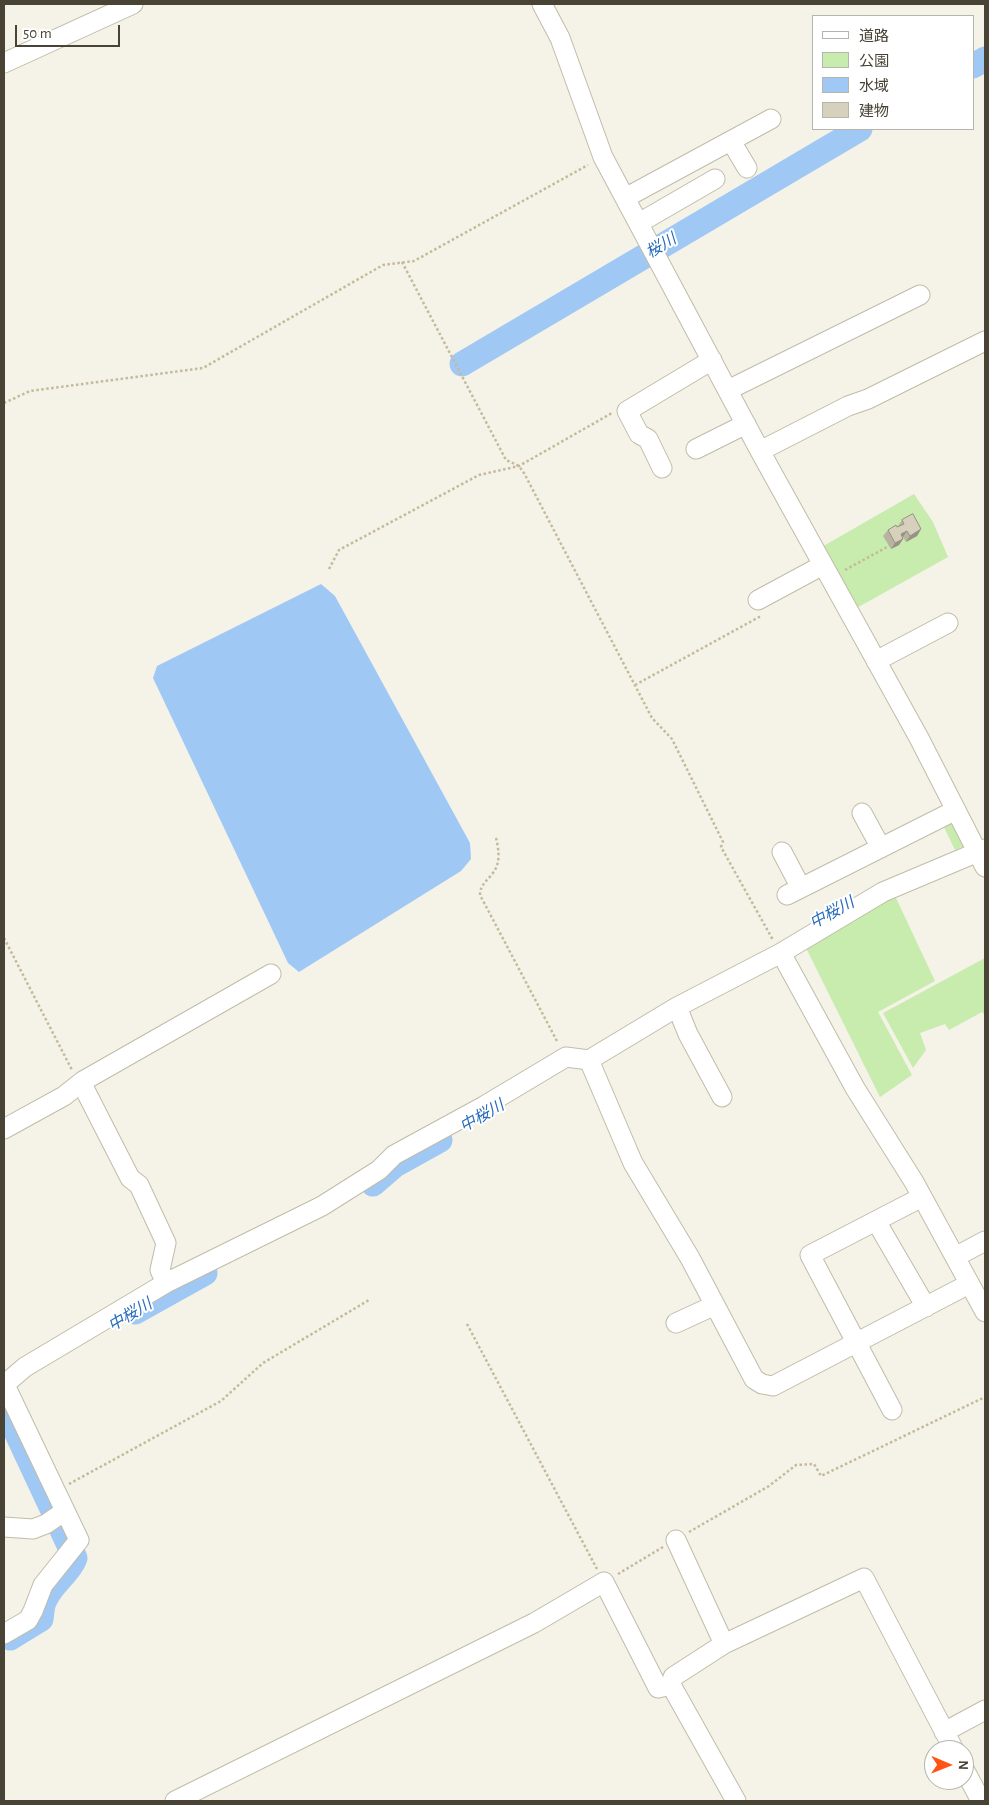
<!DOCTYPE html>
<html>
<head>
<meta charset="utf-8">
<style>
	body { margin:0 }
	#map { position:relative; width:989px; height:1805px; overflow:hidden; background:#f5f2e7; font-family:"Alegreya Sans","Noto Sans JP",sans-serif }
	canvas { display:block }
	.frame { position:absolute; inset:0; border:5px solid #494336; pointer-events:none }
	.legend { position:absolute; left:812px; top:15px; width:162px; height:115px; box-sizing:border-box; background:#fff; border:1px solid #b6b4af; margin:0; padding:6px 9px; list-style:none; font-size:15px; color:#494336 }
	.legend li { display:flex; align-items:center; gap:10px; height:25px }
	.legend b { width:25px; border:1px solid #b6b4af }
	.north { position:absolute; left:924px; top:1740px; width:50px; height:50px; box-sizing:border-box; background:#fff; border:1px solid #b6b4af; border-radius:50%; rotate:91deg; font-size:14px; font-weight:700; line-height:20px; text-align:center; color:#494336 }
	.north::after { content:''; display:block; margin:auto; width:18px; height:22px; background:#ff5414; clip-path:polygon(50% 0,100% 100%,50% 72%,0 100%) }
	.scale { position:absolute; left:15px; top:25px; width:105px; height:22px; box-sizing:border-box; border:2px solid #494336; border-top:0; padding-left:6px; font-size:15px; line-height:18px; white-space:nowrap; color:#494336; -webkit-text-stroke:4px #fff; paint-order:stroke }
</style>
</head>
<body>
<div id="map">
<canvas width="989" height="1805"></canvas>
<div class="frame"></div>
<ul class="legend">
<li><b style="height:6px;background:#fff"></b>道路</li>
<li><b style="height:14px;background:#c8ebae"></b>公園</li>
<li><b style="height:14px;background:#a0c8f5"></b>水域</li>
<li><b style="height:14px;background:#d7d0bc"></b>建物</li>
</ul>
<div class="north">N</div>
<div class="scale">50 m</div>
</div>
<script>
const ctx = document.querySelector('canvas').getContext('2d');
ctx.lineJoin = 'round';
function fill(path, color) {
  ctx.fillStyle = color;
  ctx.fill(path, 'evenodd');
}
function strokePath(path, color, width, dash) {
  ctx.strokeStyle = color;
  ctx.lineWidth = width;
  ctx.lineCap = dash ? 'butt' : 'round';
  ctx.setLineDash(dash || []);
  ctx.stroke(path);
}
function label(font, color, halo, rows, align = 'center') {
  ctx.font = font + ' "Alegreya Sans","Noto Sans JP",sans-serif';
  ctx.lineWidth = 4;
  ctx.setLineDash([]);
  ctx.textBaseline = 'middle';
  ctx.strokeStyle = halo;
  ctx.fillStyle = color;
  for (const [text, x, y, turn = 0] of rows) {
    ctx.save();
    ctx.translate(x, y);
    ctx.rotate((+turn || 0) * Math.PI / 180);
    ctx.textAlign = isNaN(turn) ? turn : align;
    if (halo) ctx.strokeText(text, 0, 0);
    ctx.fillText(text, 0, 0);
    ctx.restore();
  }
}
const green = new Path2D(`
	M 914,494 L 933,522 L 948,557 L 853,610 L 820,548 Z
	M 955,815 L 969,844 L 955,850 L 942,823 Z
	M 895,896 L 935,981 L 878,1012 L 912,1075 L 880,1097 L 805,946 Z
	M 985,958 L 985,1015 L 982,1012 L 949,1030 L 945,1024 L 920,1033 L 926,1050 L 913,1068 L 883,1013 Z`);
const water = new Path2D(`
	M 321,584 L 335,596 L 470,843 L 471,859 L 461,871 L 299,972 L 288,963 L 153,678 L 157,666 Z`);
const river = new Path2D(`
	M 973,66 L 985,59
	M 462,364 L 860,129
	M 373,1184 L 395,1165 L 440,1140
	M 135,1312 L 205,1273
	M 4,1406 L 75,1558 C 69,1574 52,1583 45,1600 C 42,1605 42,1613 41,1619 L 10,1638`);
const path = new Path2D(`
	M 402,262 L 506,460 L 519,466 L 524,473 L 652,718 L 672,739 L 723,842 L 721,847 L 773,940
	M 4,403 L 30,391 L 203,368 L 383,265 L 414,261 L 588,165
	M 329,569 L 339,550 L 479,475 L 519,466 L 612,413
	M 845,570 L 889,546
	M 635,685 L 761,616
	M 496,838 C 499,850 501,864 492,874 C 487,881 480,885 480,895 L 558,1043
	M 4,938 L 72,1070
	M 467,1324 L 597,1569
	M 69,1484 L 221,1401 L 263,1363 L 369,1300
	M 689,1532 L 769,1486 L 796,1465 L 814,1464 L 821,1476 L 985,1397
	M 618,1574 L 663,1547`);
const minor = new Path2D(`
	M 542,4 L 560,38 L 603,157 L 760,451 L 919,738 L 985,867
	M 4,63 L 133,4
	M 731,141 L 747,168
	M 625,198 L 771,119
	M 639,223 L 715,179
	M 728,390 L 920,295
	M 696,449 L 746,424
	M 760,451 L 848,406 L 868,399 L 985,341
	M 662,468 L 648,439 L 639,434 L 627,411 L 712,360
	M 758,600 L 823,565
	M 876,661 L 948,623
	M 862,813 L 881,848
	M 782,852 L 801,888
	M 787,895 L 956,810
	M 781,953 L 855,1088 L 914,1182 L 985,1312
	M 677,1007 L 688,1034 L 722,1097
	M 589,1060 L 633,1163 L 690,1258 L 754,1379 L 762,1384 L 773,1386 L 969,1284
	M 79,1084 L 84,1088 L 130,1178 L 139,1185 L 166,1243 L 160,1270 L 166,1283
	M 4,1129 L 64,1096 L 83,1081 L 271,974
	M 876,1221 L 926,1307
	M 955,1257 L 985,1241
	M 676,1323 L 715,1305
	M 4,1385 L 25,1367 L 166,1283 L 322,1206 L 379,1170 L 394,1155 L 484,1106 L 566,1057 L 589,1060 L 677,1007 L 781,953 L 883,892 L 985,849
	M 892,1410 L 810,1255 L 922,1197
	M 4,1527 L 33,1529 L 46,1524 L 65,1511
	M 676,1540 L 724,1644
	M 4,1634 L 28,1620 L 33,1611 L 43,1585 L 79,1540 L 5,1385
	M 671,1685 L 673,1677 L 724,1644 L 864,1578 L 954,1750
	M 944,1732 L 985,1710
	M 964,1769 L 981,1801
	M 175,1801 L 534,1623 L 604,1582 L 658,1688 L 671,1685 L 736,1801`);
const wall = new Path2D(`
	M 902,520 L 921,529 L 917,536 L 906,542 L 903,537 L 903,539 L 899,545 L 891,549 L 883,536 L 888,530 L 898,527 L 898,526 Z`);
const shadedWall = new Path2D(`
	M 921,529 L 917,536 L 906,542 L 910,536 Z
	M 907,531 L 903,537 L 901,534 Z
	M 903,539 L 899,545 L 891,549 L 895,543 Z`);
const building = new Path2D(`
	M 913,514 L 921,529 L 910,536 L 907,531 L 901,534 L 903,539 L 895,543 L 888,530 L 896,525 L 897,527 L 904,524 L 902,520 Z`);
const waterNames = [
	["桜川",661,246,-31],
	["中桜川",832,913,-29],
	["中桜川",482,1116,-30],
	["中桜川",130,1315,-31]
];
fill(green, '#c8ebae');
fill(water, '#a0c8f5');
strokePath(river, '#a0c8f5', 25);
strokePath(minor, '#c1bca9', 21);
strokePath(path, '#c4ba9a', 2.5, [2.5, 2.5]);
strokePath(minor, '#fff', 19);
fill(wall, '#b9b3a2');
fill(shadedWall, '#969284');
fill(building, '#d7d0bc');
strokePath(building, '#969284', 1);
label('italic 16px', '#276bbc', '#fff', waterNames);
</script>
</body>
</html>
